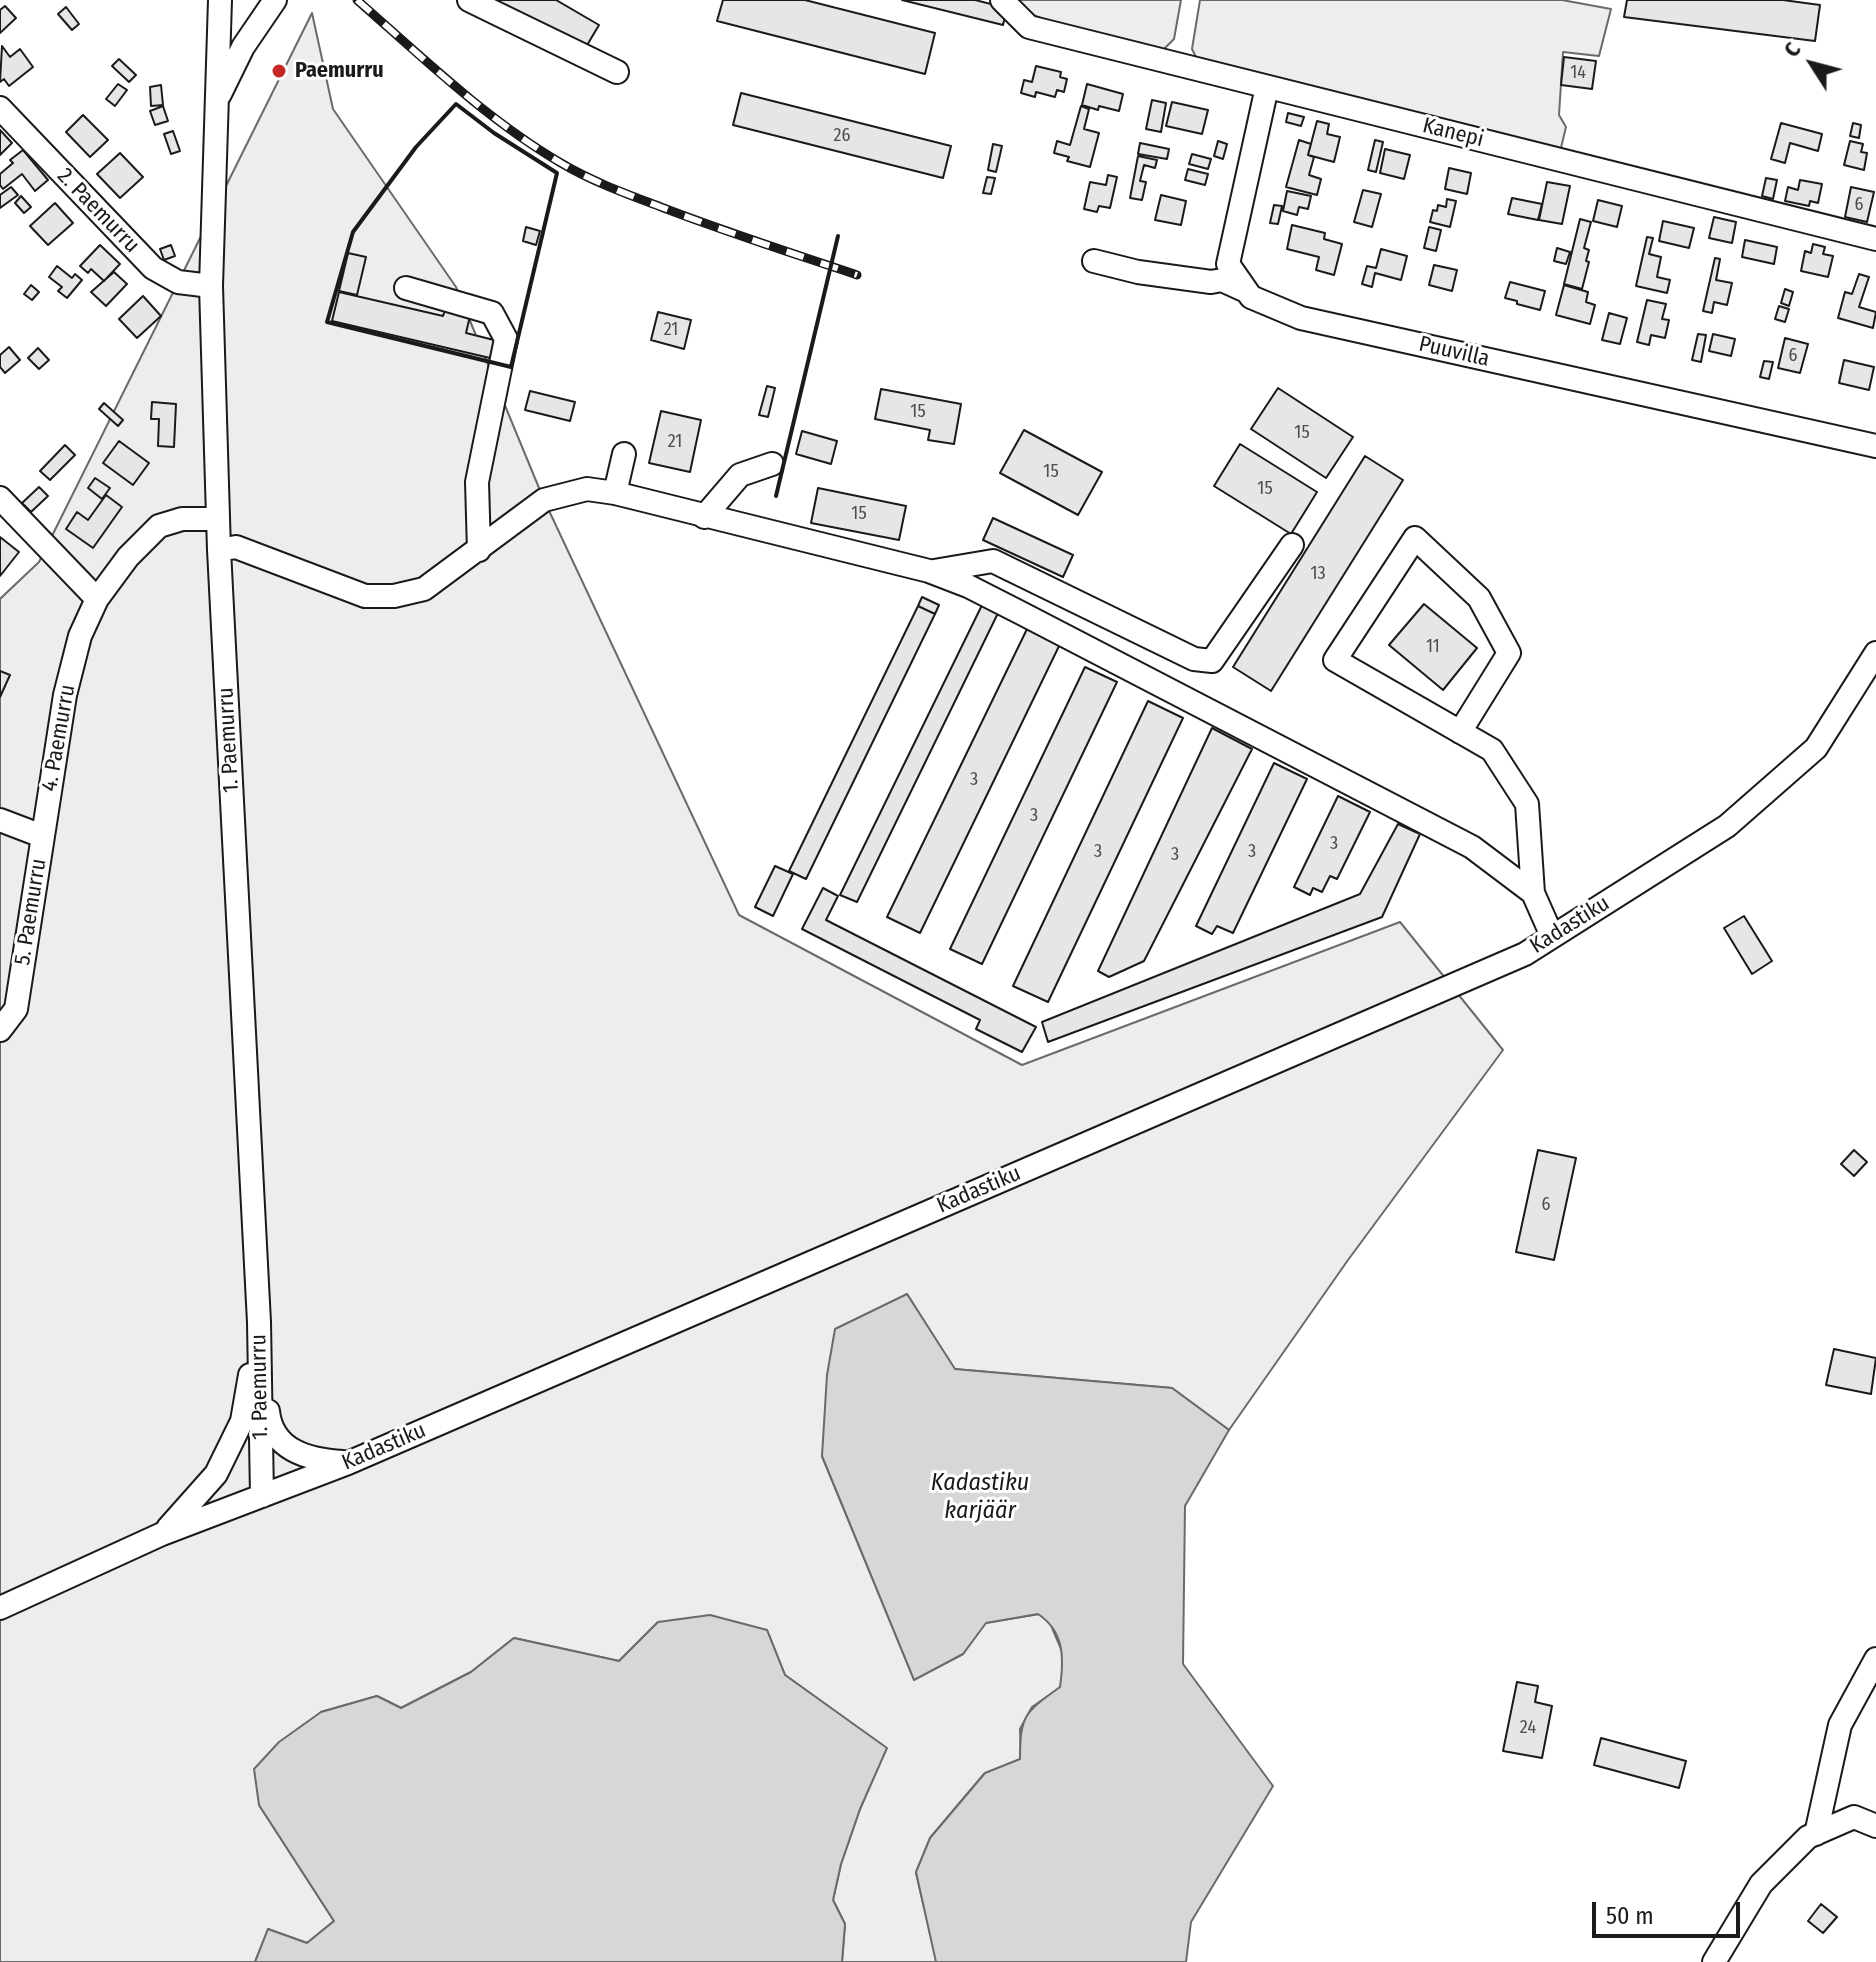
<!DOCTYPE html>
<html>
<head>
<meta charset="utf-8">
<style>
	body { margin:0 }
	#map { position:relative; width:1876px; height:1962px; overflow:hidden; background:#fff; font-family:"Fira Sans Condensed",sans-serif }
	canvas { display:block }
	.north { position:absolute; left:1772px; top:24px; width:80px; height:80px; -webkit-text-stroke:6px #fff; paint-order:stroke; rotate:306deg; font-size:22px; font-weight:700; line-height:32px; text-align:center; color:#1a1a1a }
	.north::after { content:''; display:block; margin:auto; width:28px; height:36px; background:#1a1a1a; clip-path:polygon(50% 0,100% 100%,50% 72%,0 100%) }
	.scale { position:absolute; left:1592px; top:1902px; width:148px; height:36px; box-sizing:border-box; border:4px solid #1a1a1a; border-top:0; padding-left:10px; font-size:24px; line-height:28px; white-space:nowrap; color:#1a1a1a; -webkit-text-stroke:6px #fff; paint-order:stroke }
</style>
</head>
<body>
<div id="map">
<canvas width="1876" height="1962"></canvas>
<div class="north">С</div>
<div class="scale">50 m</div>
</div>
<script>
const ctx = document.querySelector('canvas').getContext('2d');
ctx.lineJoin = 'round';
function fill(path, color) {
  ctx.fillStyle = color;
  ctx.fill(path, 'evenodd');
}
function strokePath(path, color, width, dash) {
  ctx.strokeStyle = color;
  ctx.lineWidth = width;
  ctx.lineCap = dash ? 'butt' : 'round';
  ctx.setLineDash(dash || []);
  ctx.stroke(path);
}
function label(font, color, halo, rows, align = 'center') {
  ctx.font = font + ' "Fira Sans Condensed",sans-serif';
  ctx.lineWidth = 6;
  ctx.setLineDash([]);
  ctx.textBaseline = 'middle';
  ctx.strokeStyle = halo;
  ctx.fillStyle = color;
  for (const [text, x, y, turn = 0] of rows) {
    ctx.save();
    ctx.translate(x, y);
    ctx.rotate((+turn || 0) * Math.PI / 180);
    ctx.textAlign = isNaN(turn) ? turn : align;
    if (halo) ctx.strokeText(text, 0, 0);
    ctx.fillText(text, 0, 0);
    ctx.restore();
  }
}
const built = new Path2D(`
	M 1013,0 L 1181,0 L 1174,39 L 1164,49 L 1156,49 L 1046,20 L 1028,13 Z
	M 1200,0 L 1562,0 L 1611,9 L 1599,56 L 1563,52 L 1559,115 L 1566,127 L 1560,152 L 1197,59 L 1192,49 Z
	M 312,13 L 333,109 L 456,287 L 544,500 L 739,915 L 1022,1065 L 1400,922 L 1503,1050 L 1348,1260 L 1229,1430 L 1172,1388 L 954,1369 L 907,1294 L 822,1456 L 914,1679 L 963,1654 L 985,1623 L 1039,1614 L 1050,1623 L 1064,1656 L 1061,1687 L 1032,1707 L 1020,1729 L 1021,1759 L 984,1774 L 930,1838 L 916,1873 L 937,1962 L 842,1962 L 845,1924 L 833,1900 L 841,1864 L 860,1809 L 886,1748 L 785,1675 L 767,1630 L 658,1622 L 619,1661 L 514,1638 L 471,1672 L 401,1708 L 377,1696 L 321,1712 L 259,1805 L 334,1921 L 307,1943 L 268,1929 L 255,1962 L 0,1962 L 0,599 L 39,562 Z`);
const water = new Path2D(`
	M 907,1294 L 955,1369 L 1172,1388 L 1229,1430 L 1185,1506 L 1183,1664 L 1273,1786 L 1191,1922 L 1186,1962 L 936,1962 L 916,1872 L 930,1838 L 985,1773 L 1020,1759 C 1020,1715 1025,1712 1060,1687 C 1064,1659 1065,1632 1038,1614 L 986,1623 L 963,1654 L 914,1680 L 822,1456 L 827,1375 L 835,1329 Z
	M 710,1615 L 767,1630 L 785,1675 L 887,1748 L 860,1809 L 841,1864 L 833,1900 L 845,1924 L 842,1962 L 255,1962 L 268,1929 L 307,1943 L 334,1921 L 259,1805 L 254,1769 L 279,1742 L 321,1712 L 377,1696 L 401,1708 L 471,1672 L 514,1638 L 619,1661 L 658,1622 Z`);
const building = new Path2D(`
	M 492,0 L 556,0 L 599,25 L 583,52 Z
	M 723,0 L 805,0 L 935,33 L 925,74 L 717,21 Z
	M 902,0 L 975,0 L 1007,8 L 1003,25 Z
	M 1627,0 L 1783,0 L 1820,5 L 1815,41 L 1624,17 Z
	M 5,6 L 16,18 L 0,33 L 0,10 Z
	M 66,7 L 79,24 L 72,30 L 58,14 Z
	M 2,46 L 10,57 L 20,49 L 33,67 L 9,86 L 4,79 L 0,82 Z
	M 1564,57 L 1596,61 L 1592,89 L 1561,85 Z
	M 119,59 L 136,75 L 129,82 L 112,66 Z
	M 1036,66 L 1061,72 L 1060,77 L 1067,79 L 1064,92 L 1057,90 L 1055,97 L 1036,92 L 1035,97 L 1021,93 L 1024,80 L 1032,82 Z
	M 118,84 L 127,90 L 115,106 L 106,99 Z
	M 1087,84 L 1123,94 L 1119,111 L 1099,106 L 1098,110 L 1082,105 Z
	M 161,85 L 163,105 L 151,106 L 150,87 Z
	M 741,93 L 951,146 L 943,178 L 733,125 Z
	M 1152,100 L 1166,103 L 1161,132 L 1146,129 Z
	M 1172,102 L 1208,110 L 1202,134 L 1166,126 Z
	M 163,106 L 168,121 L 155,125 L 150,111 Z
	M 1081,106 L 1089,109 L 1084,129 L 1099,133 L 1090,167 L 1067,161 L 1069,157 L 1054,153 L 1057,141 L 1070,145 Z
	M 1288,113 L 1304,117 L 1301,126 L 1286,122 Z
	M 83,115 L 108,140 L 90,157 L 66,132 Z
	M 1317,121 L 1329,124 L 1327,134 L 1340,137 L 1334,162 L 1308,155 Z
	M 1781,123 L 1822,134 L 1818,151 L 1790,143 L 1785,163 L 1771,159 Z
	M 1853,123 L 1861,125 L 1859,138 L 1850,136 Z
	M 0,130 L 12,143 L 0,155 Z
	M 173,131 L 180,151 L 171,154 L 164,134 Z
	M 1299,140 L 1311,144 L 1308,155 L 1314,157 L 1309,175 L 1321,179 L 1317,195 L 1286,187 Z
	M 1375,140 L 1383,142 L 1376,172 L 1368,170 Z
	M 1218,141 L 1227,144 L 1223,159 L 1214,156 Z
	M 1850,141 L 1863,144 L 1861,152 L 1867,153 L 1864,170 L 1844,165 Z
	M 1140,143 L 1169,149 L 1167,159 L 1138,154 Z
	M 993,144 L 1002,146 L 996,172 L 988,170 Z
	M 1385,149 L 1410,155 L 1404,179 L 1380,173 Z
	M 23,150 L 48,180 L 35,191 L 22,174 L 3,189 L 0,185 L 0,174 L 13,163 L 10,160 Z
	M 120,153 L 143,177 L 120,198 L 97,174 Z
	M 1192,154 L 1211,159 L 1208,169 L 1189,164 Z
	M 1138,156 L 1157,160 L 1155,168 L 1144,165 L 1140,181 L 1146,182 L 1142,200 L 1130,198 Z
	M 1449,168 L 1471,173 L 1467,194 L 1445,189 Z
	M 1188,169 L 1208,174 L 1205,185 L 1185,180 Z
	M 1108,175 L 1117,177 L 1110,208 L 1099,206 L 1097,212 L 1084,209 L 1090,182 L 1106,185 Z
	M 987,177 L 995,178 L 991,194 L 983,193 Z
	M 1766,178 L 1777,180 L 1773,199 L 1762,196 Z
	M 1800,180 L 1822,184 L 1818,203 L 1810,201 L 1809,206 L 1785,201 L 1788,187 L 1798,190 Z
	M 1547,182 L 1570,186 L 1562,224 L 1539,220 Z
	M 11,187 L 18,195 L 0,208 L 0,195 Z
	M 1851,187 L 1874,192 L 1867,222 L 1845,217 Z
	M 1363,190 L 1381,194 L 1372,227 L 1354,222 Z
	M 1287,191 L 1311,196 L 1308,209 L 1299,207 L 1297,215 L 1283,211 Z
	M 1161,195 L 1186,201 L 1181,225 L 1155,220 Z
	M 21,196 L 31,207 L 24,213 L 15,203 Z
	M 1512,198 L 1542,204 L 1538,220 L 1508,214 Z
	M 1447,199 L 1456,201 L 1450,227 L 1430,222 L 1433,210 L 1437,211 L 1438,205 L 1446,207 Z
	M 1598,200 L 1622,206 L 1617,227 L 1593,221 Z
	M 55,203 L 73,223 L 48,245 L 30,226 Z
	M 1274,205 L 1282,206 L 1278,224 L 1270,223 Z
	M 1714,217 L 1736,222 L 1732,243 L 1709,238 Z
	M 1580,219 L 1591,222 L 1584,248 L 1589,250 L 1586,261 L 1589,262 L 1582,289 L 1564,284 Z
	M 1663,221 L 1694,228 L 1689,248 L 1659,241 Z
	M 1292,225 L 1325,233 L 1324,239 L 1342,244 L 1334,275 L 1316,270 L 1319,257 L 1287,249 Z
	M 526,227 L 540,231 L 536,245 L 523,241 Z
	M 1429,227 L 1441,230 L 1436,251 L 1424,248 Z
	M 1647,237 L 1653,238 L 1649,254 L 1661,257 L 1657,277 L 1670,280 L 1667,293 L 1636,286 Z
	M 1745,240 L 1777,247 L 1774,264 L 1742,257 Z
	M 1813,244 L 1825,247 L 1823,254 L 1833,256 L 1828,277 L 1801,271 L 1805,251 L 1811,253 Z
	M 100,245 L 120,264 L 104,281 L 91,269 L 88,273 L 80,266 Z
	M 171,245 L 175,256 L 164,260 L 160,249 Z
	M 1557,248 L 1570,252 L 1566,264 L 1554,261 Z
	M 1381,249 L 1407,256 L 1401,280 L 1375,273 L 1372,287 L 1362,284 L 1367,266 L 1376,268 Z
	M 348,253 L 366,257 L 357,295 L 339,291 Z
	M 1715,258 L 1720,259 L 1716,280 L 1732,283 L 1727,305 L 1714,302 L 1712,313 L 1703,311 Z
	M 1434,265 L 1457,270 L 1452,291 L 1429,285 Z
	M 57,266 L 72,278 L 75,274 L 82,280 L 67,298 L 58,291 L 62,287 L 49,277 Z
	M 114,272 L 127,284 L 106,306 L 91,292 Z
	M 1859,274 L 1869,277 L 1859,307 L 1876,312 L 1873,328 L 1838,318 L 1845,292 L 1852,294 Z
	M 1510,282 L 1545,291 L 1540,310 L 1517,304 L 1517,301 L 1505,298 Z
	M 31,285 L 39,292 L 32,300 L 24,294 Z
	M 1564,285 L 1588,292 L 1586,302 L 1595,305 L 1590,324 L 1556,315 Z
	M 1785,289 L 1793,292 L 1789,306 L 1781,303 Z
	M 339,292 L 443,316 L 445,310 L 470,316 L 466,333 L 494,340 L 490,358 L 332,321 Z
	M 143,296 L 161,316 L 137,338 L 119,319 Z
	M 1647,300 L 1666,304 L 1662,319 L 1669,320 L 1665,338 L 1651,335 L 1649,345 L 1637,342 Z
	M 1779,306 L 1789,309 L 1785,322 L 1775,319 Z
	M 658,312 L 691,320 L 684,349 L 651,340 Z
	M 1609,313 L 1627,318 L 1620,344 L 1602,340 Z
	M 1698,334 L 1706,335 L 1701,362 L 1692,360 Z
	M 1713,334 L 1735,339 L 1731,356 L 1709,351 Z
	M 1785,338 L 1808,344 L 1800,373 L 1778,368 Z
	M 9,347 L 20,360 L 5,373 L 0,367 L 0,355 Z
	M 38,348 L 49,360 L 39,369 L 28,358 Z
	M 1844,360 L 1874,367 L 1869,390 L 1839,383 Z
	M 1764,361 L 1773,362 L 1769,379 L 1760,377 Z
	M 767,386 L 775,388 L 768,417 L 759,415 Z
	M 1278,388 L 1353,437 L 1326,478 L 1251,429 Z
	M 881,389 L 961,404 L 954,444 L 928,440 L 930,430 L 875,419 Z
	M 530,391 L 575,402 L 570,421 L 525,410 Z
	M 152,402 L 176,404 L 174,447 L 158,446 L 159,419 L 151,419 Z
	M 104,403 L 123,420 L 118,426 L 99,409 Z
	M 661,411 L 701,420 L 690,472 L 649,463 Z
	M 1024,430 L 1102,472 L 1078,515 L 1000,473 Z
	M 802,431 L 837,441 L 831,464 L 796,454 Z
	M 119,441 L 149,463 L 133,485 L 103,463 Z
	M 1240,444 L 1317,492 L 1291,534 L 1214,486 Z
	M 65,445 L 75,455 L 50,480 L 40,471 Z
	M 1365,456 L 1403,480 L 1271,691 L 1233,667 Z
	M 95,478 L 110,488 L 102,499 L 88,488 Z
	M 39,487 L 48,496 L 31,512 L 22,503 Z
	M 818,488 L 906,506 L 899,540 L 811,523 Z
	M 106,495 L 122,507 L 93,548 L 66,529 L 77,512 L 88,520 Z
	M 993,518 L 1073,555 L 1063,577 L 983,540 Z
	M 0,537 L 19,552 L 0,576 Z
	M 922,597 L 939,605 L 935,614 L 918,606 Z
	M 984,601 L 1000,609 L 857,902 L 840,895 Z
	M 1424,604 L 1477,648 L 1443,690 L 1389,645 Z
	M 918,606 L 935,614 L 806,879 L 789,871 Z
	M 1028,627 L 1061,642 L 920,933 L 887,917 Z
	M 1085,667 L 1117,682 L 982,964 L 950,949 Z
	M 0,671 L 10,675 L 0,697 Z
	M 1148,701 L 1183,718 L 1048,1002 L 1013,986 Z
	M 1212,728 L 1252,749 L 1144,961 L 1109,977 L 1098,971 Z
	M 1274,763 L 1307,779 L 1233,933 L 1217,926 L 1212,934 L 1196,926 Z
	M 1338,796 L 1370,812 L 1337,879 L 1330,876 L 1322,892 L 1313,888 L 1310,895 L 1294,887 Z
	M 1398,824 L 1420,834 L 1382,917 L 1048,1042 L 1042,1022 L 1360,894 Z
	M 775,866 L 793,874 L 773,916 L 755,907 Z
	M 823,888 L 838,896 L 826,920 L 1036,1027 L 1022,1052 L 976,1029 L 980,1020 L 802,929 Z
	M 1744,916 L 1772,961 L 1752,974 L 1724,928 Z
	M 1538,1150 L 1576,1158 L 1554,1260 L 1516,1252 Z
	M 1854,1150 L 1867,1162 L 1854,1176 L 1841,1164 Z
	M 1834,1349 L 1876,1358 L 1871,1394 L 1826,1385 Z
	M 1517,1682 L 1538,1686 L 1535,1702 L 1552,1706 L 1542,1758 L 1503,1751 Z
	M 1601,1738 L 1686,1761 L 1679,1788 L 1594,1765 Z
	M 1821,1904 L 1837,1917 L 1823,1933 L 1808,1921 Z`);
const minor = new Path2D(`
	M 220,0 L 211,286 L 219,550 L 259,1322 L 262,1496
	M 469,0 L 617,72
	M 1002,0 L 1029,27 L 1876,239
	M 1267,87 L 1228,264 L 1251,297 L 1301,318 L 1876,446
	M 220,94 L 243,47 L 275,0
	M 0,108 L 153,268 L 178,282 L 211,286
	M 1094,261 L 1138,272 L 1211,282 L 1222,280 L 1246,291
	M 406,288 L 492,313 L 506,339 L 477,482 L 479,550
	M 615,493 L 624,454
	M 0,498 L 97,599
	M 704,517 L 740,475 L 772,464
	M 219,550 L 236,547 L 365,596 L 394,596 L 424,589 L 544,500 L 587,489 L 615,493 L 929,571 L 968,586 L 1021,613 L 1472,847 L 1533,893 L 1552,936
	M 934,571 L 993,561 L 1194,659 L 1212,661 L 1292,545
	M 1460,732 L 1509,653 L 1479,598 L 1415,538 L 1335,660 L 1492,750 L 1527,804 L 1533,893
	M 0,820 L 42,836
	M 0,1030 L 16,1009 L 65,695 L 80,636 L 97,599 L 128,557 L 159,526 L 182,519 L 218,519
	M 268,1411 C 272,1451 309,1460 343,1462
	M 168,1528 L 216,1474 L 242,1421 L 250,1375
	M 0,1608 L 162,1534 L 348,1463 L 1525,954 L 1727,826 L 1816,748 L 1876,653
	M 1816,1834 L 1840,1725 L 1876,1659
	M 1714,1962 L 1761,1884 L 1808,1837 L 1854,1817 L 1876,1826`);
const rail = new Path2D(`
	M 357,0 C 422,57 486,119 561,163 C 593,182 627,194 661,207 C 726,232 792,253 857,275`);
const wall = new Path2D(`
	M 456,104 L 494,133 L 557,173 L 511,367 L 327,322 L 353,232 L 416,147 Z
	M 776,496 L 838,236`);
const markers = [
	[279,71,8,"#c62828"]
];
const numberNames = [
	["14",1578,73],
	["26",842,136],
	["6",1859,205],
	["21",671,330],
	["6",1793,356],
	["15",918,412],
	["15",1302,433],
	["21",675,442],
	["15",1051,472],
	["15",1265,489],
	["15",859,514],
	["13",1318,574],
	["11",1433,647],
	["3",974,780],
	["3",1034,816],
	["3",1334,844],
	["3",1098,852],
	["3",1252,852],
	["3",1175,855],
	["6",1546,1205],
	["24",1528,1728]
];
const poiNames = [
	["Paemurru",295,71]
];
const streetNames = [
	["Kanepi",1453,133,14],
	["2. Paemurru",98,211,46],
	["Puuvilla",1454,352,13],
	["4. Paemurru",59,738,-80],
	["1. Paemurru",229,740,-93],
	["5. Paemurru",31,912,-81],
	["Kadastiku",1570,925,-32],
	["Kadastiku",979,1190,-23],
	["1. Paemurru",260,1387,-91],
	["Kadastiku",384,1447,-23]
];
const waterNames = [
	["Kadastiku",980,1483],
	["karjäär",980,1511]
];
fill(built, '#ededed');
strokePath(built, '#6a6a6a', 2);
fill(water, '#d7d7d7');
strokePath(water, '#6a6a6a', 2);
fill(building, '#e6e6e6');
strokePath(building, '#1a1a1a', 2);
strokePath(minor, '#1a1a1a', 26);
strokePath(minor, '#fff', 22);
strokePath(rail, '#1a1a1a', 9);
strokePath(rail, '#fff', 6, [18]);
strokePath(wall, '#1a1a1a', 4);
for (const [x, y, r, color] of markers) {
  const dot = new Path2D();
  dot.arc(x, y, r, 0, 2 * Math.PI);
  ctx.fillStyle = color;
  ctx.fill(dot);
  strokePath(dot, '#fff', 3);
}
label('18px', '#4d4d4d', null, numberNames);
label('bold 22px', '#1a1a1a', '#fff', poiNames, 'left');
label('22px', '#1a1a1a', '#fff', streetNames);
label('italic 24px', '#1a1a1a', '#fff', waterNames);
</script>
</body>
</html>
